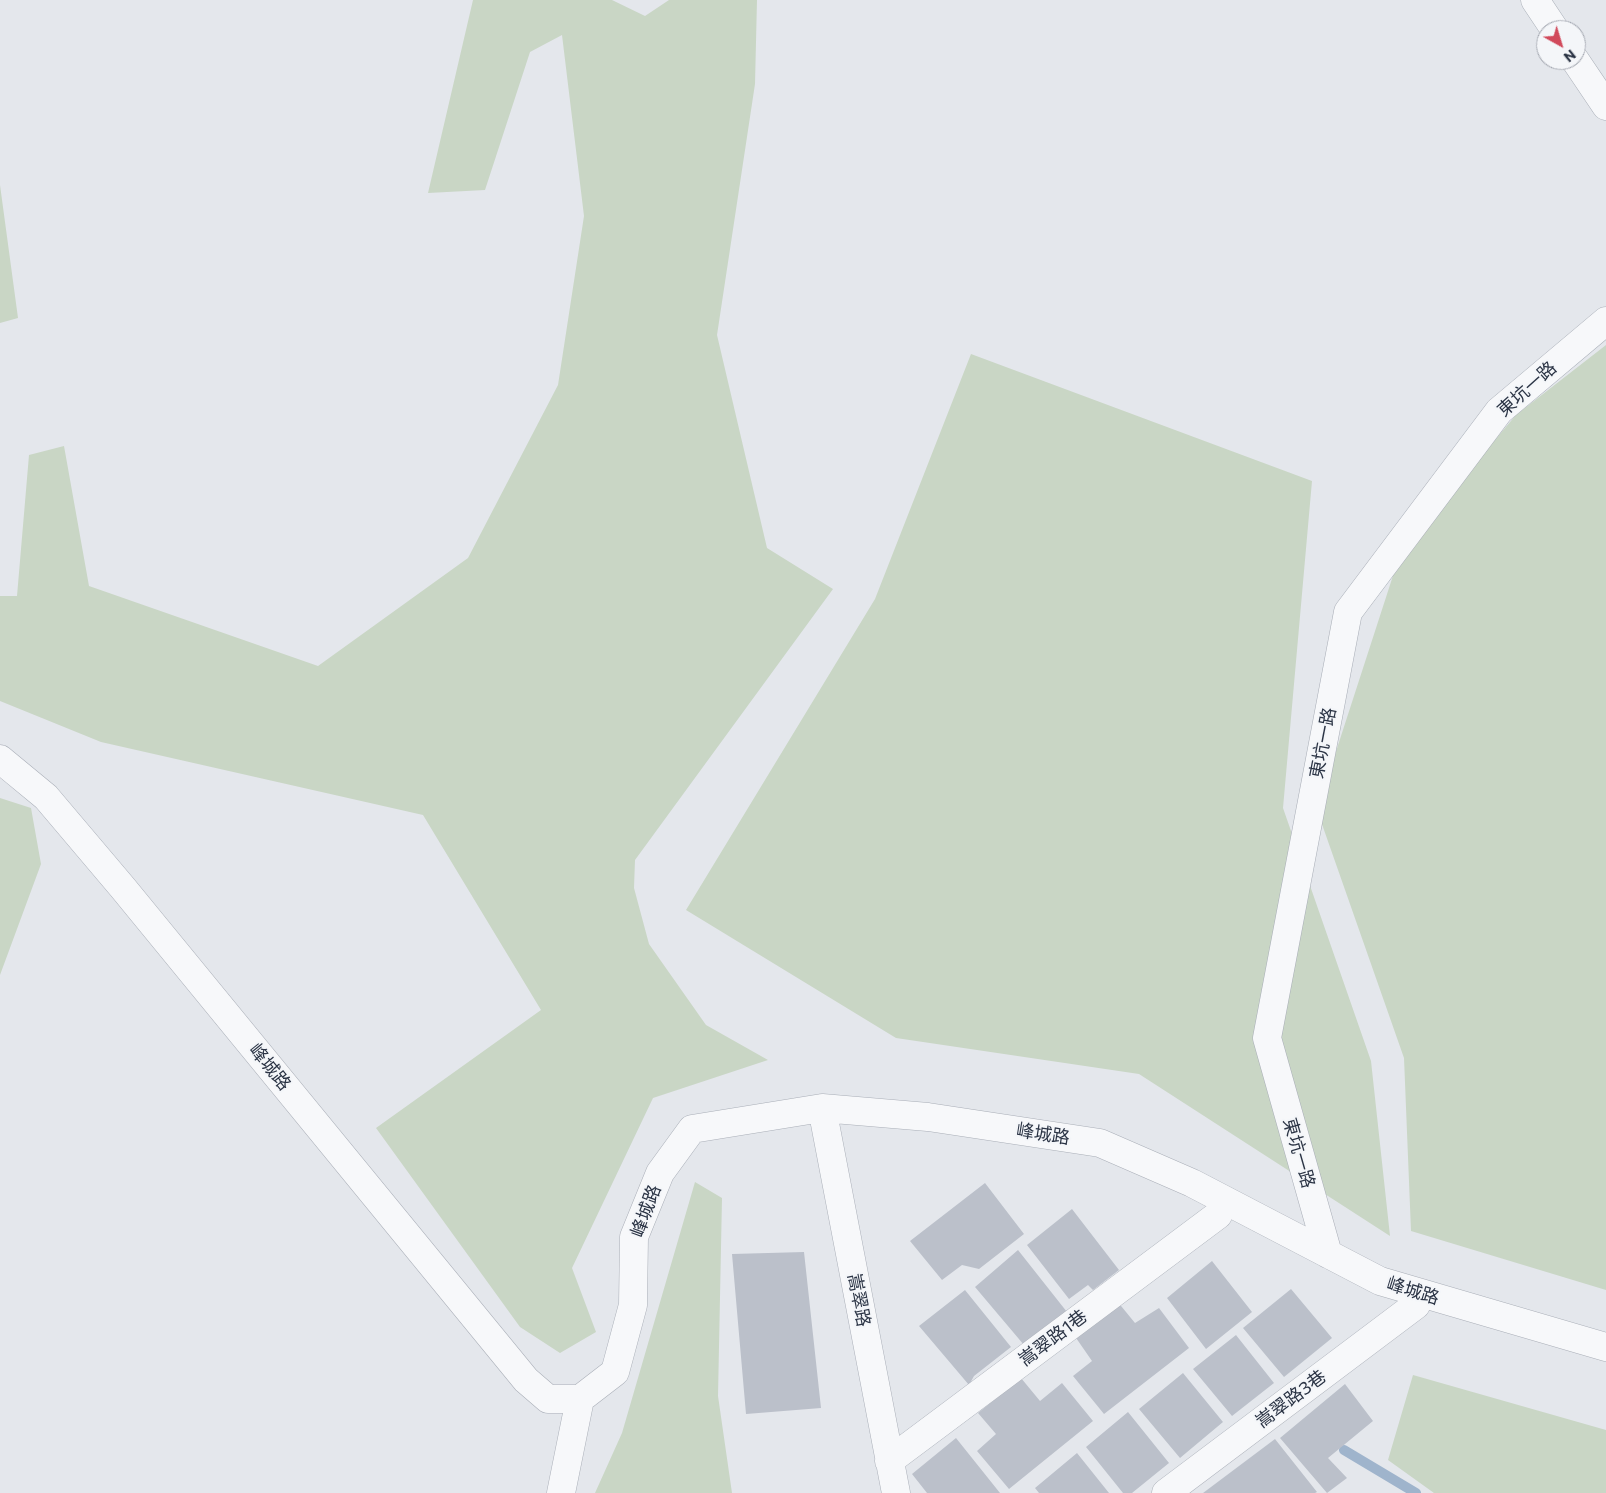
<!DOCTYPE html>
<html>
<head>
<meta charset="utf-8">
<style>
	body { margin:0 }
	#map { position:relative; width:1606px; height:1493px; overflow:hidden; background:#e4e7ec; font-family:Commissioner,sans-serif }
	canvas { display:block }
	.north { position:absolute; left:1536px; top:20px; width:50px; height:50px; box-sizing:border-box; background:#f4f6f9; border:1px solid #a4a8b1; border-radius:50%; rotate:141deg; font-size:14px; font-weight:700; line-height:20px; text-align:center; color:#2b3445 }
	.north::after { content:''; display:block; margin:auto; width:18px; height:22px; background:#d1495b; clip-path:polygon(50% 0,100% 100%,50% 72%,0 100%) }
</style>
</head>
<body>
<div id="map">
<canvas width="1606" height="1493"></canvas>
<div class="north">N</div>
</div>
<script>
const ctx = document.querySelector('canvas').getContext('2d');
ctx.lineJoin = 'round';
function fill(path, color) {
  ctx.fillStyle = color;
  ctx.fill(path, 'evenodd');
}
function strokePath(path, color, width, dash) {
  ctx.strokeStyle = color;
  ctx.lineWidth = width;
  ctx.lineCap = dash ? 'butt' : 'round';
  ctx.setLineDash(dash || []);
  ctx.stroke(path);
}
function label(font, color, halo, rows, align = 'center') {
  ctx.font = font + ' Commissioner,"Noto Sans TC",sans-serif';
  ctx.lineWidth = 4;
  ctx.setLineDash([]);
  ctx.textBaseline = 'middle';
  ctx.strokeStyle = halo;
  ctx.fillStyle = color;
  for (const [text, x, y, turn = 0] of rows) {
    ctx.save();
    ctx.translate(x, y);
    ctx.rotate((+turn || 0) * Math.PI / 180);
    ctx.textAlign = isNaN(turn) ? turn : align;
    if (halo) ctx.strokeText(text, 0, 0);
    ctx.fillText(text, 0, 0);
    ctx.restore();
  }
}
const green = new Path2D(`
	M 473,0 L 612,0 L 645,16 L 669,0 L 757,0 L 755,84 L 717,335 L 767,548 L 833,589 L 635,860 L 634,888 L 649,944 L 706,1025 L 768,1060 L 653,1098 L 572,1268 L 596,1332 L 560,1353 L 520,1327 L 376,1128 L 541,1010 L 423,815 L 101,742 L 0,701 L 0,596 L 17,596 L 29,455 L 64,446 L 89,586 L 318,666 L 468,558 L 558,385 L 584,216 L 562,35 L 530,52 L 485,190 L 428,193 Z
	M 0,185 L 18,318 L 0,323 Z
	M 1606,345 L 1606,1290 L 1411,1231 L 1404,1058 L 1317,810 L 1401,551 L 1516,415 Z
	M 971,354 L 1312,481 L 1283,808 L 1371,1061 L 1390,1236 L 1139,1074 L 896,1038 L 686,910 L 875,599 Z
	M 0,798 L 31,808 L 41,864 L 0,975 Z
	M 695,1182 L 722,1198 L 718,1396 L 732,1493 L 595,1493 L 622,1433 Z
	M 1413,1375 L 1606,1430 L 1606,1493 L 1434,1493 L 1388,1460 Z`);
const stream = new Path2D(`
	M 1344,1450 L 1416,1493`);
const building = new Path2D(`
	M 985,1183 L 1024,1234 L 979,1269 L 962,1265 L 942,1280 L 910,1241 Z
	M 1072,1209 L 1119,1270 L 1093,1290 L 1088,1285 L 1069,1299 L 1027,1245 Z
	M 1018,1250 L 1067,1312 L 1024,1345 L 975,1287 Z
	M 804,1252 L 821,1408 L 746,1414 L 732,1254 Z
	M 1212,1261 L 1252,1312 L 1206,1349 L 1167,1298 Z
	M 1291,1289 L 1332,1338 L 1284,1377 L 1243,1328 Z
	M 965,1290 L 1011,1347 L 974,1376 L 969,1385 L 919,1326 Z
	M 1117,1301 L 1135,1323 L 1159,1308 L 1189,1348 L 1104,1414 L 1073,1376 L 1092,1361 L 1074,1335 Z
	M 1236,1335 L 1274,1383 L 1232,1416 L 1193,1369 Z
	M 1183,1373 L 1223,1422 L 1180,1458 L 1139,1409 Z
	M 1021,1378 L 1040,1401 L 1062,1383 L 1093,1421 L 1009,1489 L 977,1451 L 996,1434 L 978,1413 Z
	M 1345,1384 L 1373,1421 L 1328,1458 L 1347,1478 L 1327,1493 L 1280,1438 Z
	M 1128,1412 L 1169,1463 L 1132,1493 L 1123,1493 L 1086,1447 Z
	M 956,1438 L 1000,1493 L 927,1493 L 912,1474 Z
	M 1275,1439 L 1317,1492 L 1315,1493 L 1203,1493 Z
	M 1077,1453 L 1109,1493 L 1039,1493 L 1035,1488 Z`);
const minor = new Path2D(`
	M 1535,0 L 1555,30
	M 1575,60 L 1606,106
	M 0,759 L 46,797 L 123,888 L 526,1380 L 548,1399 L 580,1399 L 615,1372 L 633,1305 L 634,1237 L 660,1173 L 692,1129 L 822,1108 L 928,1117 L 1100,1143 L 1192,1183 L 1380,1281 L 1606,1347
	M 822,1108 L 896,1493
	M 1328,1254 L 1267,1038 L 1348,612 L 1499,411 L 1606,321
	M 889,1461 L 1218,1215
	M 561,1493 L 580,1399
	M 1166,1493 L 1416,1305`);
const streetNames = [
	["東坑一路",1527,389,-42],
	["東坑一路",1323,743,-79],
	["峰城路",270,1067,51],
	["峰城路",1043,1134,9],
	["東坑一路",1299,1153,74],
	["峰城路",646,1211,-70],
	["峰城路",1413,1291,17],
	["嵩翠路",859,1300,79],
	["嵩翠路1巷",1053,1338,-37],
	["嵩翠路3巷",1291,1399,-37]
];
fill(green, '#c9d6c5');
strokePath(stream, '#9fb4cc', 10);
fill(building, '#bbc0ca');
strokePath(minor, '#a9aeb7', 29);
strokePath(minor, '#f7f8fa', 28);
label('18px', '#2b3445', '#f4f6f9', streetNames);
</script>
</body>
</html>
